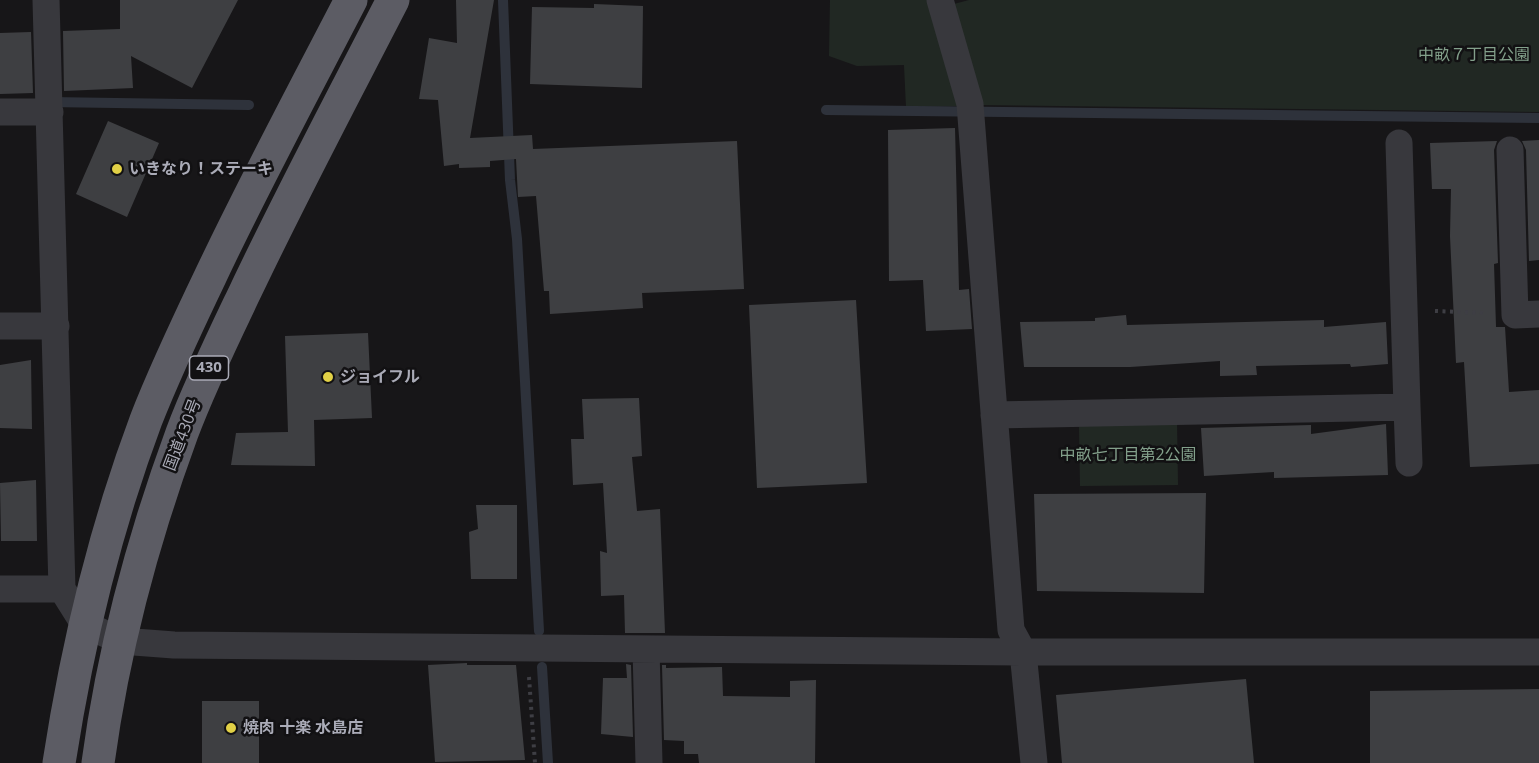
<!DOCTYPE html>
<html>
<head>
<meta charset="utf-8">
<style>
	body { margin:0 }
	canvas { display:block; background:#171618 }
</style>
</head>
<body>
<canvas width="1539" height="763"></canvas>
<script>
const ctx = document.querySelector('canvas').getContext('2d');
ctx.lineJoin = 'round';
function fill(path, color) {
  ctx.fillStyle = color;
  ctx.fill(path, 'evenodd');
}
function strokePath(path, color, width, dash) {
  ctx.strokeStyle = color;
  ctx.lineWidth = width;
  ctx.lineCap = dash ? 'butt' : 'round';
  ctx.setLineDash(dash || []);
  ctx.stroke(path);
}
function label(font, color, halo, rows, align = 'center') {
  ctx.font = font + ' "Open Sans","Noto Sans JP",sans-serif';
  ctx.lineWidth = 5;
  ctx.setLineDash([]);
  ctx.textBaseline = 'middle';
  ctx.strokeStyle = halo;
  ctx.fillStyle = color;
  for (const [text, x, y, turn = 0] of rows) {
    ctx.save();
    ctx.translate(x, y);
    ctx.rotate((+turn || 0) * Math.PI / 180);
    ctx.textAlign = isNaN(turn) ? turn : align;
    if (halo) ctx.strokeText(text, 0, 0);
    ctx.fillText(text, 0, 0);
    ctx.restore();
  }
}
const green = new Path2D(`
	M 830,0 L 928,0 L 961,106 L 906,107 L 904,65 L 857,66 L 829,56 Z
	M 969,0 L 1539,0 L 1539,112 L 979,105 L 954,4 Z
	M 1177,422 L 1178,485 L 1080,486 L 1079,424 Z`);
const stream = new Path2D(`
	M 503,0 L 510,180 L 517,239 L 539,631
	M 49,102 L 249,105
	M 826,110 L 1539,118
	M 542,667 L 548,763`);
const building = new Path2D(`
	M 120,0 L 238,0 L 192,88 L 131,56 L 133,88 L 64,91 L 63,31 L 120,29 Z
	M 456,0 L 494,0 L 470,138 L 532,135 L 533,149 L 737,141 L 744,289 L 642,293 L 643,308 L 550,314 L 549,291 L 544,291 L 536,196 L 518,197 L 516,159 L 490,161 L 490,167 L 459,168 L 459,164 L 444,166 L 438,100 L 419,99 L 429,38 L 457,43 Z
	M 594,4 L 643,6 L 642,88 L 530,84 L 532,7 L 594,8 Z
	M 31,32 L 33,93 L 0,94 L 0,33 Z
	M 108,121 L 159,143 L 127,217 L 76,194 Z
	M 955,128 L 959,290 L 969,289 L 972,329 L 926,331 L 923,280 L 889,281 L 888,130 Z
	M 1539,140 L 1539,260 L 1529,261 L 1526,150 L 1522,141 Z
	M 1497,141 L 1494,150 L 1498,263 L 1494,264 L 1496,327 L 1505,327 L 1509,392 L 1539,390 L 1539,464 L 1470,467 L 1464,362 L 1456,363 L 1450,236 L 1451,189 L 1432,189 L 1430,143 Z
	M 856,300 L 867,483 L 757,488 L 749,305 Z
	M 1126,315 L 1127,325 L 1324,320 L 1324,327 L 1386,322 L 1388,364 L 1351,367 L 1350,364 L 1256,366 L 1257,375 L 1220,376 L 1220,361 L 1130,367 L 1024,367 L 1020,322 L 1095,321 L 1095,318 Z
	M 368,333 L 372,418 L 314,420 L 315,466 L 231,465 L 236,433 L 288,432 L 285,336 Z
	M 31,360 L 32,429 L 0,428 L 0,365 Z
	M 639,398 L 642,456 L 632,457 L 637,511 L 660,509 L 665,633 L 625,633 L 624,595 L 601,596 L 600,551 L 607,553 L 603,483 L 573,485 L 571,439 L 584,439 L 582,399 Z
	M 1386,424 L 1388,475 L 1274,478 L 1274,472 L 1204,476 L 1201,428 L 1311,425 L 1311,434 Z
	M 36,480 L 37,541 L 1,541 L 0,483 Z
	M 1206,493 L 1204,593 L 1037,591 L 1034,494 Z
	M 476,505 L 517,505 L 517,579 L 471,579 L 469,532 L 478,529 Z
	M 467,663 L 467,665 L 516,665 L 525,760 L 435,762 L 428,665 Z
	M 626,664 L 631,665 L 633,737 L 601,734 L 603,678 L 627,678 Z
	M 662,665 L 666,665 L 666,668 L 722,667 L 723,696 L 790,697 L 790,681 L 816,680 L 815,763 L 699,763 L 698,754 L 684,754 L 684,741 L 664,740 Z
	M 1246,679 L 1254,763 L 1062,763 L 1056,695 Z
	M 1539,689 L 1539,763 L 1370,763 L 1370,691 Z
	M 202,701 L 259,701 L 259,763 L 202,763 Z`);
const path = new Path2D(`
	M 1435,311 L 1485,313
	M 529,677 L 535,763`);
const minor = new Path2D(`
	M 46,0 L 62,589 L 84,624 L 121,641 L 174,645 L 1023,652 L 1539,652
	M 940,0 L 970,104 L 1011,630 L 1023,652 L 1034,763
	M 0,112 L 50,112
	M 1510,150 L 1515,315 L 1539,314
	M 0,326 L 56,326
	M 1407,407 L 1409,463
	M 994,415 L 1407,407 L 1399,143
	M 0,589 L 62,589
	M 646,649 L 649,763`);
const trunk = new Path2D(`
	M 59,763 C 77,646 104,532 146,420 C 165,371 188,323 211,275 C 255,182 304,91 351,0
	M 98,763 C 113,651 143,539 182,433 C 200,385 223,338 245,292 C 292,193 343,97 393,0`);
const markers = [
	[117,169,6,"#e1d046"],
	[328,377,6,"#e1d046"],
	[231,728,6,"#e1d046"]
];
const shields = [
	[209,368,39]
];
const shieldNames = [
	["430",209,368]
];
const parkNames = [
	["中畝７丁目公園",1474,55],
	["中畝七丁目第2公園",1128,455]
];
const poiNames = [
	["いきなり！ステーキ",129,169],
	["ジョイフル",340,377],
	["焼肉 十楽 水島店",243,728]
];
const streetNames = [
	["国道430号",183,435,-69]
];
fill(green, '#212823');
strokePath(stream, '#2e323b', 10);
fill(building, '#3e3f42');
strokePath(path, '#3e3e44', 4, [3, 4.5]);
strokePath(minor, '#38383d', 27);
strokePath(trunk, '#5c5c64', 33);
for (const [x, y, r, color] of markers) {
  const dot = new Path2D();
  dot.arc(x, y, r, 0, 2 * Math.PI);
  ctx.fillStyle = color;
  ctx.fill(dot);
  strokePath(dot, '#121113', 2);
}
for (const [x, y, w] of shields) {
  const box = new Path2D();
  box.roundRect(x - w / 2, y - 12, w, 24, 4.5);
  ctx.fillStyle = '#121113';
  ctx.fill(box);
  strokePath(box, '#aaabb7', 1.5);
}
label('bold 15px', '#aaabb7', null, shieldNames);
label('16px', '#83a08b', '#121113', parkNames);
label('bold 16px', '#aaabb7', '#121113', poiNames, 'left');
label('16px', '#aaabb7', '#121113', streetNames);
</script>
</body>
</html>
